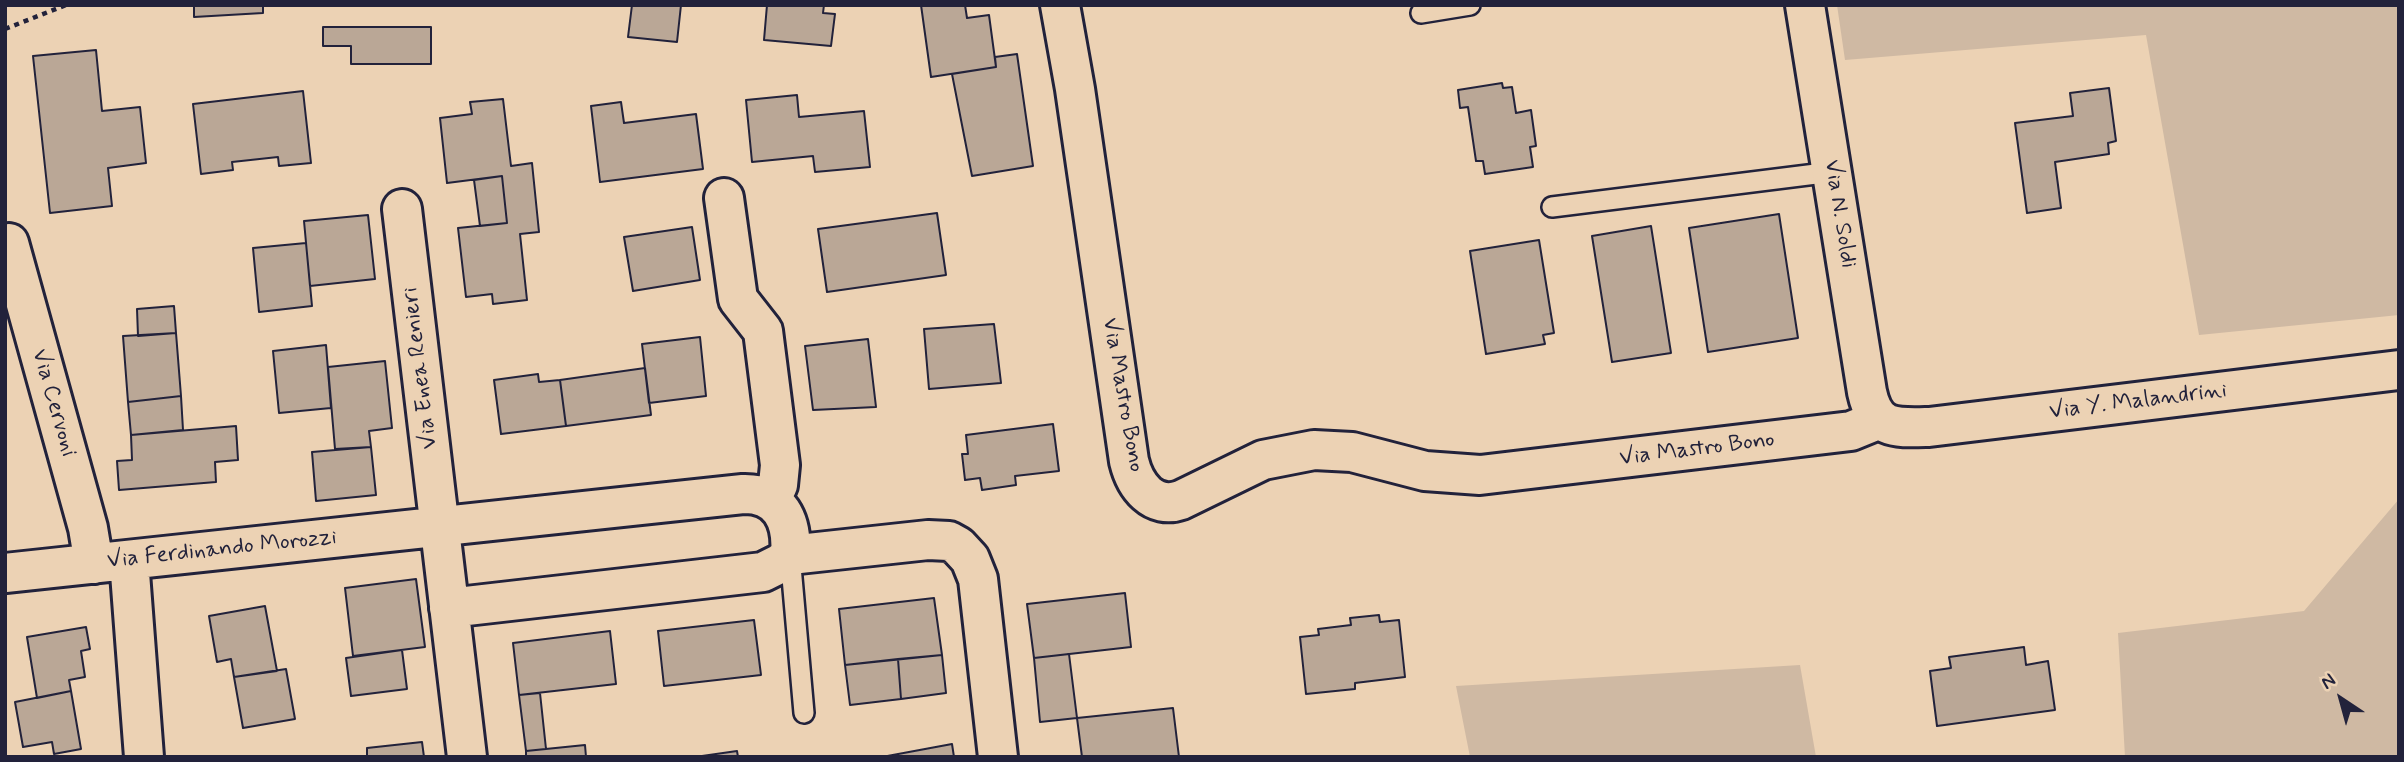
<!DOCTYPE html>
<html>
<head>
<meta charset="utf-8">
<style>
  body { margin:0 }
  #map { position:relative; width:2404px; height:762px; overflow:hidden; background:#ecd2b4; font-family:Mynerve,sans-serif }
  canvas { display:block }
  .frame { position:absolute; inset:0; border:7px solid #22223b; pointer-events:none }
  .north { position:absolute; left:2306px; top:664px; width:70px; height:70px; -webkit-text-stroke:5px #ecd2b4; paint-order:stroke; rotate:324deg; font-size:19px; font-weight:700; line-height:28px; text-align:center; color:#22223b }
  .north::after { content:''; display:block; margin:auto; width:24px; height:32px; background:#22223b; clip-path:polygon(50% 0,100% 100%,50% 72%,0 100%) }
</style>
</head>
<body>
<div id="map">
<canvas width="2404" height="762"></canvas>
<div class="frame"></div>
<div class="north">N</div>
</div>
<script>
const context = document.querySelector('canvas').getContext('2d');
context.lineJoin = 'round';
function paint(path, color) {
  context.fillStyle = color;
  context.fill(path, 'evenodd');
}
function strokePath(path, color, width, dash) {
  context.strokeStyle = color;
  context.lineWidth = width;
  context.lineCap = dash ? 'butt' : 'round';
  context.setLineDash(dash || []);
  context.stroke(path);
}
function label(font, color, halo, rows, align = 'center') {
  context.font = font + ' Mynerve,sans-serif';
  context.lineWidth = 5;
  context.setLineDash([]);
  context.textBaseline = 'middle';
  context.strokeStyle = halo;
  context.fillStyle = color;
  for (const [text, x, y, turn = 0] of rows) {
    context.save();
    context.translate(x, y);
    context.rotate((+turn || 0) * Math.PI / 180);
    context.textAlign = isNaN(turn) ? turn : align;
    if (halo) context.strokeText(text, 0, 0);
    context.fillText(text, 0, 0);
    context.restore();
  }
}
const green = new Path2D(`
  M 1837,5 L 2399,5 L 2399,315 L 2199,335 L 2146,35 L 1845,60 Z
  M 2399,499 L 2399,757 L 2125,757 L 2118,633 L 2304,611 Z
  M 1800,665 L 1816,757 L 1470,757 L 1456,686 Z`);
const building = new Path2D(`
  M 194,5 L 263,5 L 263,13 L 194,17 Z
  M 632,5 L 681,5 L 677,42 L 628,37 Z
  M 767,5 L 824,5 L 823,13 L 835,14 L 831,46 L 764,40 Z
  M 921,5 L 965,5 L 967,18 L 989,15 L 996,67 L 931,77 Z
  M 323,27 L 431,27 L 431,64 L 351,64 L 351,46 L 323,46 Z
  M 96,50 L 102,111 L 140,107 L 146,163 L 108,168 L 112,206 L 50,213 L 33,56 Z
  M 1017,54 L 1033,166 L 972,176 L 952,74 L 996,67 L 995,57 Z
  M 1502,83 L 1503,88 L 1512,87 L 1516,113 L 1531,110 L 1536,146 L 1530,147 L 1533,167 L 1485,174 L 1483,161 L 1476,161 L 1468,107 L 1460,108 L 1458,90 Z
  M 2109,88 L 2116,141 L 2108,143 L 2109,154 L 2055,162 L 2061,208 L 2027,213 L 2015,123 L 2073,116 L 2070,93 Z
  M 303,91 L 311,163 L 279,166 L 278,157 L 232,162 L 233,170 L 201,174 L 193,104 Z
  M 797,95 L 799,117 L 864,111 L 870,167 L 815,172 L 813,156 L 752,162 L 746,100 Z
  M 503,99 L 511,166 L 532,163 L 539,232 L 520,234 L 527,300 L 493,304 L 492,294 L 466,297 L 458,228 L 507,223 L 502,176 L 447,183 L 440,118 L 472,114 L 470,102 Z
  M 621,102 L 624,123 L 696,114 L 703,169 L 600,182 L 591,106 Z
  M 502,176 L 507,223 L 480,226 L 474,180 Z
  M 937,213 L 946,275 L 827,292 L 818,229 Z
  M 1779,214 L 1798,338 L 1708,352 L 1689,228 Z
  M 368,215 L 375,279 L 310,286 L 304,221 Z
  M 1651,226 L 1671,353 L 1612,362 L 1592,236 Z
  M 692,227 L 700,280 L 633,291 L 624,237 Z
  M 1539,240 L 1554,333 L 1543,335 L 1545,344 L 1486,354 L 1470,251 Z
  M 306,243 L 312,306 L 259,312 L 253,248 Z
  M 174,306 L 176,333 L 138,336 L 137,309 Z
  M 994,324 L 1001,383 L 929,389 L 924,329 Z
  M 176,333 L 181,396 L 128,402 L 123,336 Z
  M 700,337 L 706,396 L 649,403 L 642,344 Z
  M 868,339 L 876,407 L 813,410 L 805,346 Z
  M 326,345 L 331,408 L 279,413 L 273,351 Z
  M 385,361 L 392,428 L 369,431 L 371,447 L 335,449 L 328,367 Z
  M 645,368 L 651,415 L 566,426 L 560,380 Z
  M 538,374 L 539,382 L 560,380 L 566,426 L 501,434 L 494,380 Z
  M 181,396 L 183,430 L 131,435 L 128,402 Z
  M 1053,424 L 1059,471 L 1015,476 L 1016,485 L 982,490 L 980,478 L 965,480 L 962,454 L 968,454 L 966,435 Z
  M 236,426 L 238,460 L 215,462 L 216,482 L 119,490 L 117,461 L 132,460 L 131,435 Z
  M 371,447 L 376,495 L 316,501 L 312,452 Z
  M 416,579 L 425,647 L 353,656 L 345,588 Z
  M 1125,593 L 1131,647 L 1034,658 L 1027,604 Z
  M 934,598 L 942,655 L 845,665 L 839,609 Z
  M 265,606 L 277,671 L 234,677 L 231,659 L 217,662 L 209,616 Z
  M 1379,615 L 1380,622 L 1399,620 L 1405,677 L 1355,683 L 1355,689 L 1306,694 L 1300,637 L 1319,635 L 1318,629 L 1351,625 L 1350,618 Z
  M 754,620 L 761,675 L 664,686 L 658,631 Z
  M 86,627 L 90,649 L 81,651 L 85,677 L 69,680 L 71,691 L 37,698 L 27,637 Z
  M 610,631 L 616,684 L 519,695 L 513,643 Z
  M 2024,647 L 2026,665 L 2048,661 L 2055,710 L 1937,726 L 1930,671 L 1951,668 L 1949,657 Z
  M 402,650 L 407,689 L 351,696 L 346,658 Z
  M 1069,654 L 1077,718 L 1040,722 L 1034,658 Z
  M 942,655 L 946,693 L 901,699 L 898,659 Z
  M 898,659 L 901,699 L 850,705 L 845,665 Z
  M 286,669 L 295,719 L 243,728 L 234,677 Z
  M 71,691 L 81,749 L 54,754 L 52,742 L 23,747 L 15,702 Z
  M 540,693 L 546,749 L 526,751 L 519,695 Z
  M 1173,708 L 1179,757 L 1082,757 L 1077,718 Z
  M 422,742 L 424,757 L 367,757 L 367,748 Z
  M 952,744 L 954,757 L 882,757 Z
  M 585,745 L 586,757 L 526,757 L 526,751 Z
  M 737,751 L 738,757 L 695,757 Z`);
const path = new Path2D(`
  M 5,29 L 66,5`);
const lane = new Path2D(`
  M 1421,13 L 1470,5
  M 1552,207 L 1832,172
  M 790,555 L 804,713`);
const street = new Path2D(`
  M 1060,5 L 1075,89 L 1129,461 C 1135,486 1153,510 1181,500 L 1263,460 L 1314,450 L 1352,452 L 1425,471 L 1480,475 L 1851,431 L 1878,420
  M 1805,5 L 1867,392 C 1875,430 1895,428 1929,427 L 2399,370
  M 724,198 L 738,299 L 763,331 L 780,465 L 778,485 L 771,499
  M 402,209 L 467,757
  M 9,243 L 88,528 L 94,564
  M 790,555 L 928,540 L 949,541 L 958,546 L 970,559 L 978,579 L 998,757
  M 129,560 L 144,757
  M 5,573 L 743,494 C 780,493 793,521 790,555 L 781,563 L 763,572 L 449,608`);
const streetNames = [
  ["Via N. Soldi",1839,214,81],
  ["Via Enea Renieri",421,368,-97],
  ["Via Mastro Bono",1122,395,80],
  ["Via Y. Malandrini",2138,402,-7],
  ["Via Cervoni",53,403,74],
  ["Via Mastro Bono",1697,450,-7],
  ["Via Ferdinando Morozzi",222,550,-6]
];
paint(green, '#cfb9a3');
paint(building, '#baa796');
strokePath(building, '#22223b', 2);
strokePath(lane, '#22223b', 24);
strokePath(street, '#22223b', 44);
strokePath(path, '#22223b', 4.5, [5, 5]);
strokePath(lane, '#ecd2b4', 19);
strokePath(street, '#ecd2b4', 38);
label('23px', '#22223b', '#ecd2b4', streetNames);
</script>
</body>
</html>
